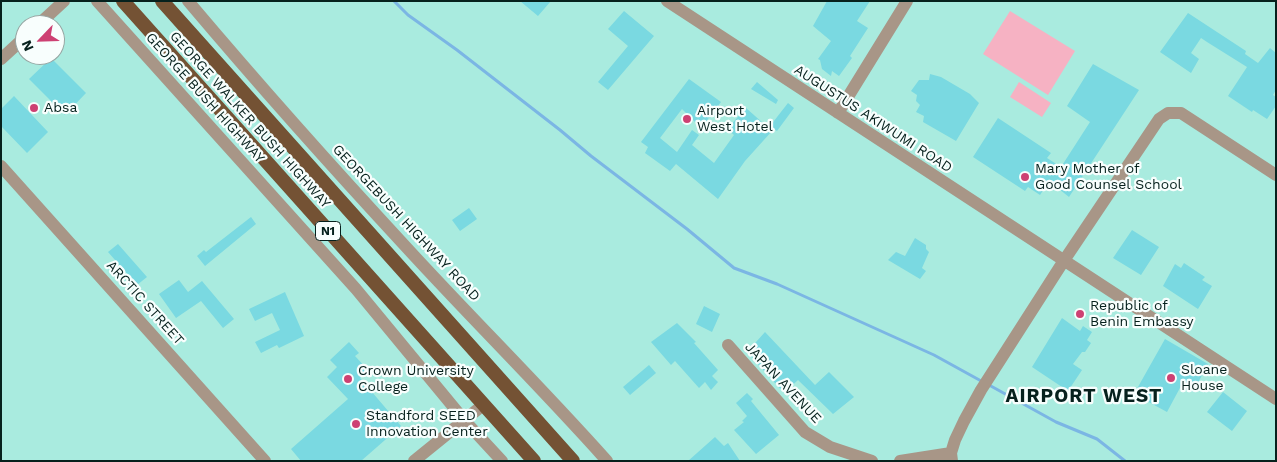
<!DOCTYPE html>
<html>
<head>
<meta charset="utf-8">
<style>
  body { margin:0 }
  #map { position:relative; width:1277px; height:462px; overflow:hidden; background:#a9ebdf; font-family:"Work Sans",sans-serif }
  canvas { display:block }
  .frame { position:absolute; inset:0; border:2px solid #06211d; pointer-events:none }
  .north { position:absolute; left:15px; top:15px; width:50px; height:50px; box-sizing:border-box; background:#f8fefd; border:1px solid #97a6a3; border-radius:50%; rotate:246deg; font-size:14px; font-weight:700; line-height:20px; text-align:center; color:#06211d }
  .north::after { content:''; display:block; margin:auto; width:18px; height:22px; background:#cd4173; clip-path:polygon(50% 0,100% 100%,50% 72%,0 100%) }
</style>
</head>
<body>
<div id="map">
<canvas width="1277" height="462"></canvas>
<div class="frame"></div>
<div class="north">N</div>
</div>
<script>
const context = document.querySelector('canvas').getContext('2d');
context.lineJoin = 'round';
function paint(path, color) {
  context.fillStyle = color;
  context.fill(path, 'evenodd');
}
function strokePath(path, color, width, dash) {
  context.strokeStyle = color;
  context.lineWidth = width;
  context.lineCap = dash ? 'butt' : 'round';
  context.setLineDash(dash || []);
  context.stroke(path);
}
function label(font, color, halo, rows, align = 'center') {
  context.font = font + ' "Work Sans",sans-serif';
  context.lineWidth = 4.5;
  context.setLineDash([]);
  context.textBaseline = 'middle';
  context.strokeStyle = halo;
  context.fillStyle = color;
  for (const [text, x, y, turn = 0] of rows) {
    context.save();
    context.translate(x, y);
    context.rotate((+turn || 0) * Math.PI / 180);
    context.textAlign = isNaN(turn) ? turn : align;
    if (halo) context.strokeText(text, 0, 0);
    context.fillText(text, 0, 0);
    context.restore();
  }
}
const green = new Path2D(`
  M 1010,11 L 1075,51 L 1048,95 L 983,54 Z
  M 1019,82 L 1051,103 L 1042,117 L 1010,97 Z`);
const stream = new Path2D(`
  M 394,1 L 408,15 L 457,50 L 560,130 L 591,156 L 687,229 L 734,268 L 777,284 L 934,355 L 983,382
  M 989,385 L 1056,422 L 1097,439 L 1125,461`);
const building = new Path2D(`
  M 520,1 L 551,1 L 538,16 Z
  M 827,1 L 870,1 L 857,21 L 868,28 L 850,56 L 852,58 L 839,76 L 832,71 L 831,76 L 822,69 L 820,60 L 818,59 L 831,41 L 813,26 Z
  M 624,11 L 654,36 L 608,90 L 598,82 L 628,46 L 608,29 Z
  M 1188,13 L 1246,51 L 1245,54 L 1258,63 L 1270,48 L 1276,53 L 1276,90 L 1273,95 L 1276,97 L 1276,106 L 1267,119 L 1253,110 L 1252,112 L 1228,96 L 1247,67 L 1207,42 L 1201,38 L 1191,53 L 1199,59 L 1191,73 L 1160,52 Z
  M 51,58 L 86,93 L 65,115 L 29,79 Z
  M 1093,64 L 1139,90 L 1069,197 L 1049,181 L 1040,195 L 1028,187 L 1025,191 L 973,157 L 998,118 L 1051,153 L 1047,158 L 1061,167 L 1090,122 L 1067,106 Z
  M 930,74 L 941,77 L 970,94 L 979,103 L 956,141 L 923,122 L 924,116 L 916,112 L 920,105 L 916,101 L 917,95 L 911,91 L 919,80 L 929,80 Z
  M 689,79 L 721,102 L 701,128 L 682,109 L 660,138 L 677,152 L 692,130 L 699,135 L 692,145 L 714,163 L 734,135 L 727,129 L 746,108 L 772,131 L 745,161 L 718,199 L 676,164 L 670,171 L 645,153 L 648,147 L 641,142 Z
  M 757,82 L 778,100 L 776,104 L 751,89 Z
  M 14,96 L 48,132 L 27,153 L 1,126 L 1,109 Z
  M 788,103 L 794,108 L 777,131 L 770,126 Z
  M 469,208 L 477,219 L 460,231 L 452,220 Z
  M 251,217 L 256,224 L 205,266 L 197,256 L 204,250 L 206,252 Z
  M 1132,230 L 1159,247 L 1141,275 L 1113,258 Z
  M 915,238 L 926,245 L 926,249 L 929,252 L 922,268 L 926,271 L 920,279 L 888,260 L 896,252 L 905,256 Z
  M 118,244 L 147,277 L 137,285 L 108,252 Z
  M 1184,263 L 1205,277 L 1202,280 L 1212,286 L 1198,309 L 1163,286 L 1175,264 L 1181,268 Z
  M 179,280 L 188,292 L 202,281 L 234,319 L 223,328 L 201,301 L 176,318 L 159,294 Z
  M 285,292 L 304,336 L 279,348 L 277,345 L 261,353 L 255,342 L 280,330 L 272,313 L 255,321 L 249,309 Z
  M 704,306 L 720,314 L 712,332 L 696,324 Z
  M 1062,318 L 1080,331 L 1083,326 L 1092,332 L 1087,340 L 1091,343 L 1085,352 L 1082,352 L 1073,364 L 1082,370 L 1068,391 L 1032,367 Z
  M 677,323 L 696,342 L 694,343 L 718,370 L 712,376 L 718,382 L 711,390 L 705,382 L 699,388 L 675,361 L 671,365 L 651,342 Z
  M 765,332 L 815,385 L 829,372 L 854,397 L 833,414 L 798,380 L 784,393 L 747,352 Z
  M 1165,339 L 1208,364 L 1193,392 L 1181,386 L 1167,412 L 1134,394 Z
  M 349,342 L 359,353 L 355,356 L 368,370 L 360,378 L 401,426 L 361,461 L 301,461 L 291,449 L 348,399 L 327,377 L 337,367 L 330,360 Z
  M 649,365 L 656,373 L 630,395 L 623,387 Z
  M 1223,392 L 1247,411 L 1232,431 L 1207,412 Z
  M 747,393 L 753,399 L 751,401 L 779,435 L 756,454 L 734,430 L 744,422 L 742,421 L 747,416 L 736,403 Z
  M 715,437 L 724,446 L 728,443 L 740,461 L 688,461 Z`);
const minor = new Path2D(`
  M 97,1 L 356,289 L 465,421 L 502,461
  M 188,1 C 259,85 332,167 407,248 C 473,320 542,388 607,461
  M 667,1 L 1276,399
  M 38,25 L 64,1
  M 1,59 L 25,37
  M 838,113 L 907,1
  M 1,166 L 265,461
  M 728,345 L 805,432 L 830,447 L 872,461
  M 414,461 L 483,405
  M 900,461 L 951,453
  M 952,461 L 951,453 L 955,440 L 964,421 L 981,390 L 1063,262 L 1159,119 L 1168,113 L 1181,113 L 1276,175`);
const trunk = new Path2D(`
  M 123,1 L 534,461
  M 162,1 L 573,461`);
const markers = [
  [34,108,5,"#cd4173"],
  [687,119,5,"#cd4173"],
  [1025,177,5,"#cd4173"],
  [1080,314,5,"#cd4173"],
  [1171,378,5,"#cd4173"],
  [348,379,5,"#cd4173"],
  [356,424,5,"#cd4173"]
];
const shields = [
  [328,231,25]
];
const shieldNames = [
  ["N1",328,231]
];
const streetNames = [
  ["GEORGE BUSH HIGHWAY",205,98,48],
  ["AUGUSTUS AKIWUMI ROAD",873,119,33],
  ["GEORGE WALKER BUSH HIGHWAY",250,120,48],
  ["GEORGEBUSH HIGHWAY ROAD",406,223,47],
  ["ARCTIC STREET",145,303,48],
  ["JAPAN AVENUE",783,383,47]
];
const poiNames = [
  ["Absa",44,108],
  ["Airport",697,111],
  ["West Hotel",697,127],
  ["Mary Mother of",1035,169],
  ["Good Counsel School",1035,185],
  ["Republic of",1090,306],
  ["Benin Embassy",1090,322],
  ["Sloane",1181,370],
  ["House",1181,386],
  ["Crown University",358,371],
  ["College",358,387],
  ["Standford SEED",366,416],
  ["Innovation Center",366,432]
];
const districtNames = [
  ["AIRPORT WEST",1084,396]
];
paint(green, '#f6b2c3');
strokePath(stream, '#7bb6e4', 3);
paint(building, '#7ad9e1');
strokePath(minor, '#a89687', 12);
strokePath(trunk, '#745234', 14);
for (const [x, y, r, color] of markers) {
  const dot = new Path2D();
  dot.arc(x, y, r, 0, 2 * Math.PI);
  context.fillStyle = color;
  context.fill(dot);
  strokePath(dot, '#f8fefd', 2);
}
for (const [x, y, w] of shields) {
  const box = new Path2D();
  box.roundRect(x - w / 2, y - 9.5, w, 19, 4);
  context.fillStyle = '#f8fefd';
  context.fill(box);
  strokePath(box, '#06211d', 1);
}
label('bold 12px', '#06211d', null, shieldNames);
label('14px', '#06211d', '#f8fefd', streetNames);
label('14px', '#06211d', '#f8fefd', poiNames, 'left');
context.letterSpacing = '1px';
label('bold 19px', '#06211d', '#f8fefd', districtNames);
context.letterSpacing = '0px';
</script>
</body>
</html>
